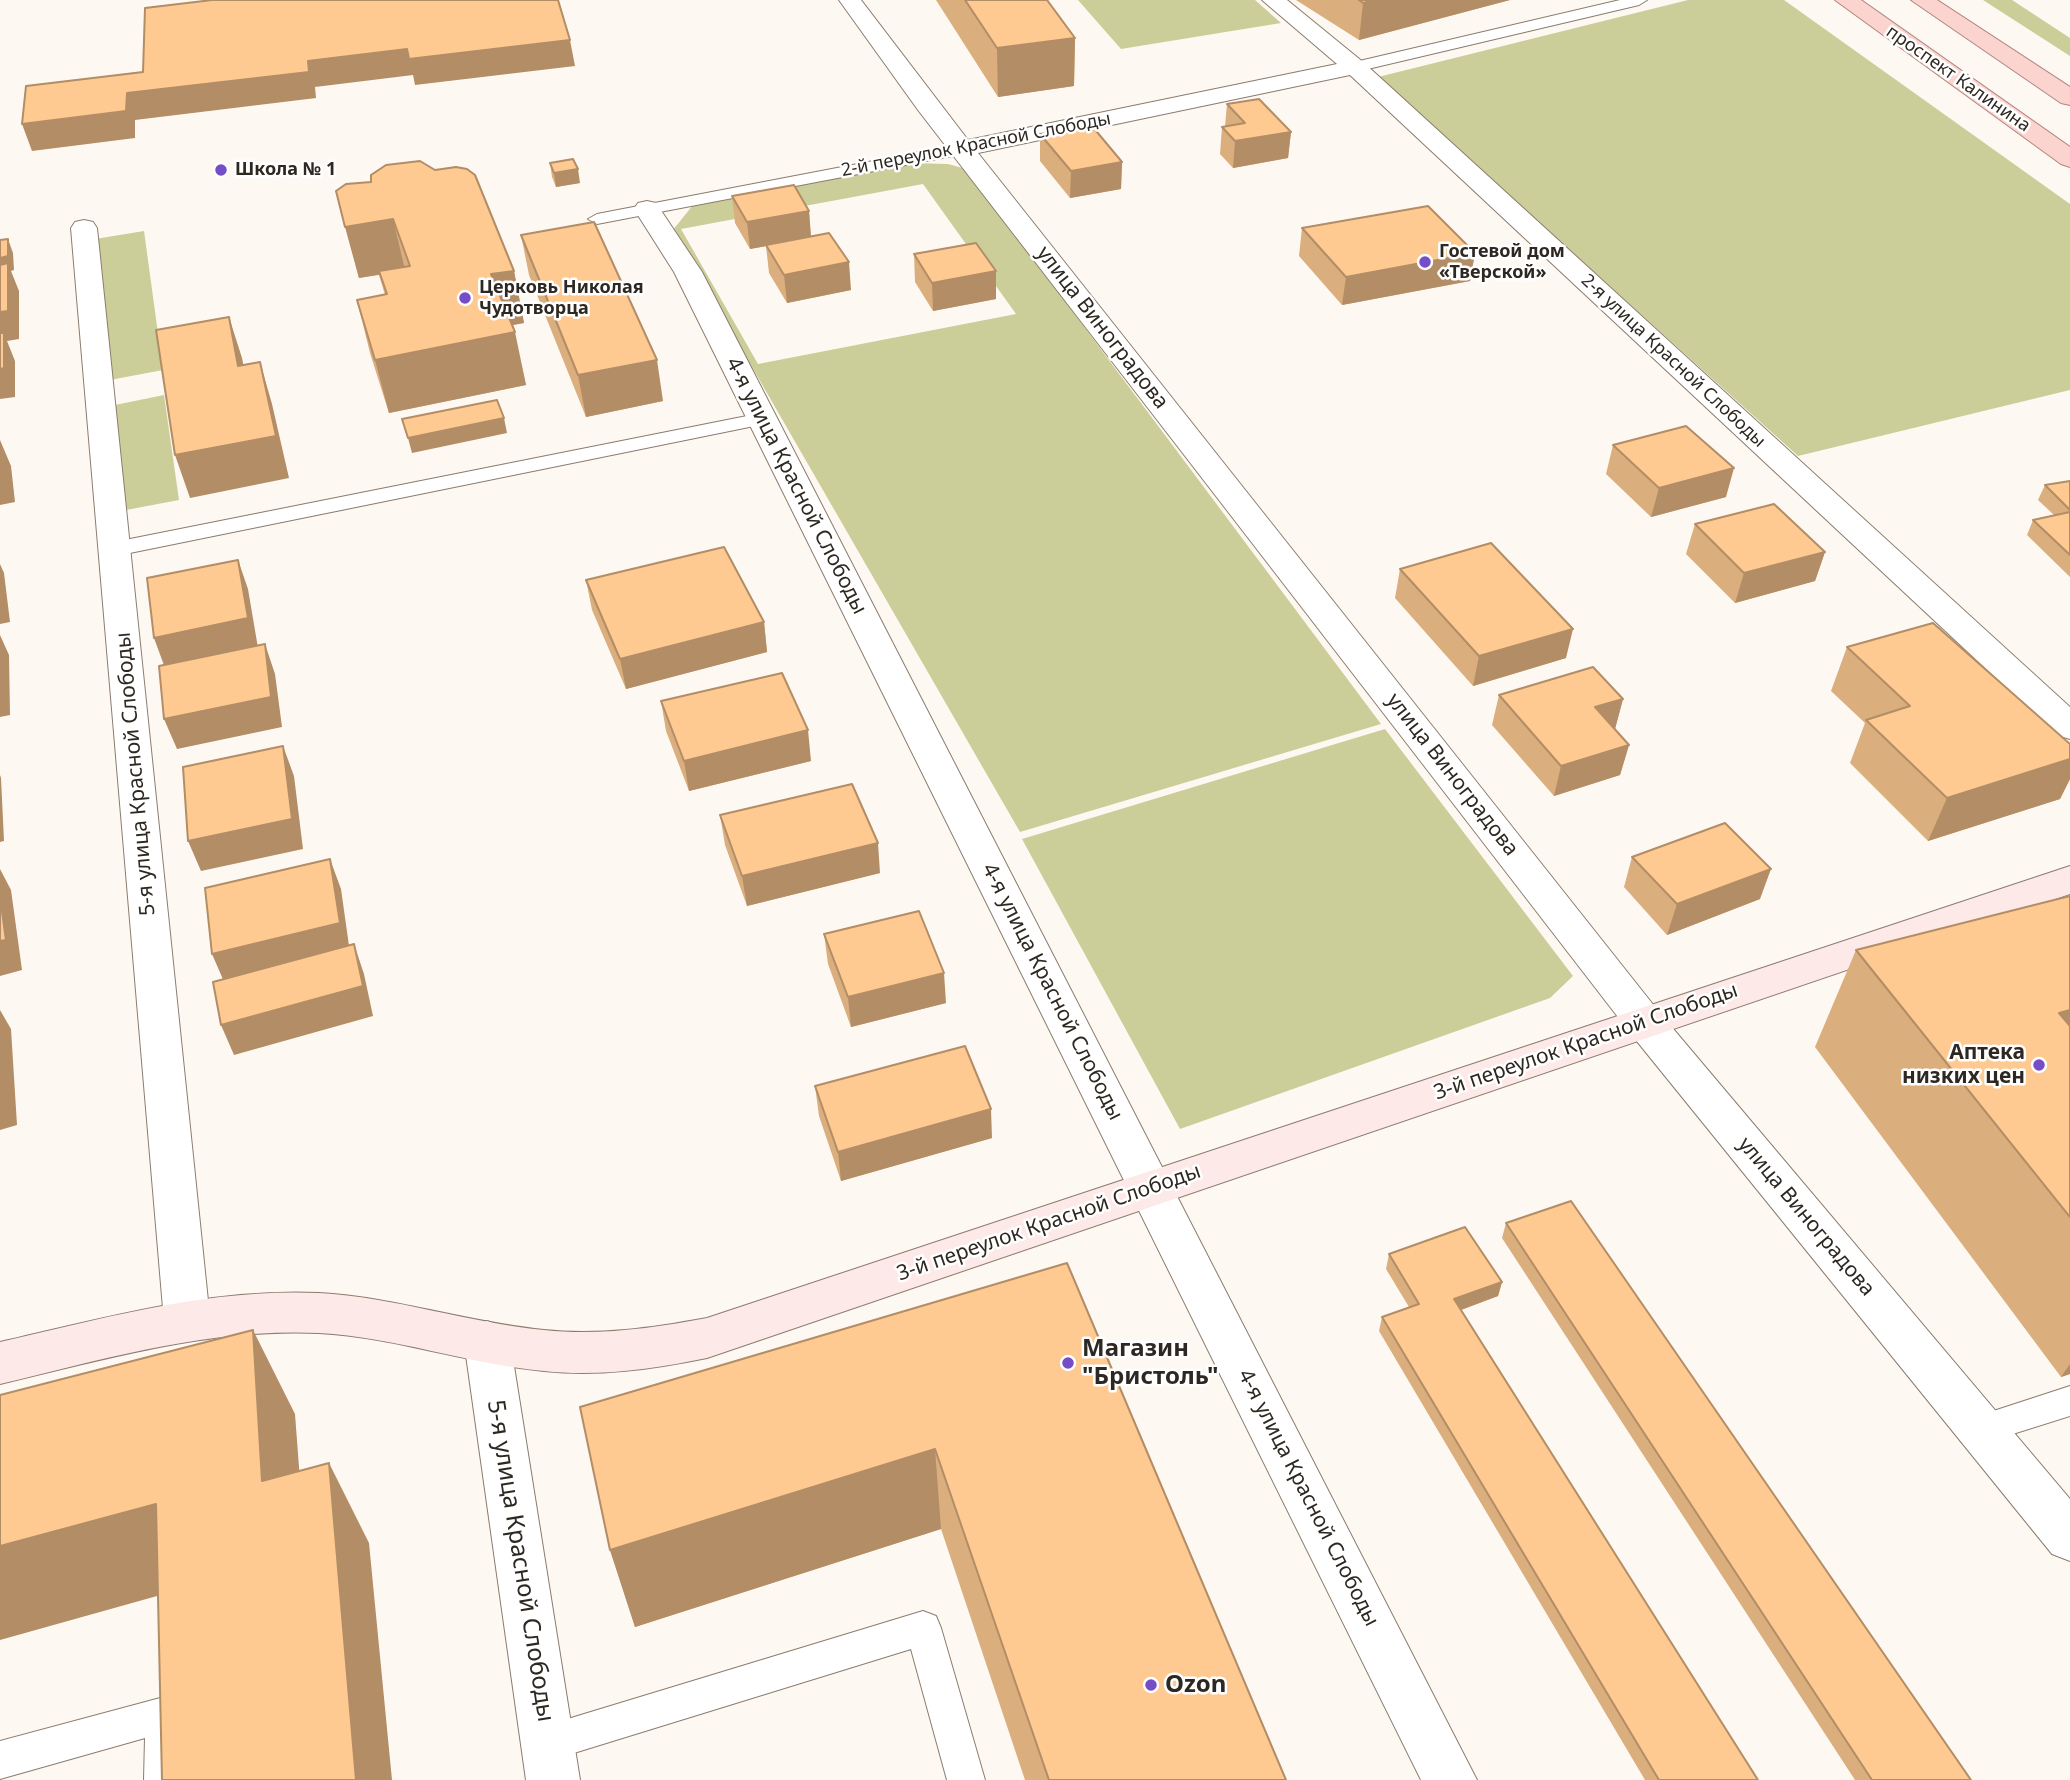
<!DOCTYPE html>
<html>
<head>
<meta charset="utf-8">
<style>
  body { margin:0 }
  canvas { display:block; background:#fef8f2 }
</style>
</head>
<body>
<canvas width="2070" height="1780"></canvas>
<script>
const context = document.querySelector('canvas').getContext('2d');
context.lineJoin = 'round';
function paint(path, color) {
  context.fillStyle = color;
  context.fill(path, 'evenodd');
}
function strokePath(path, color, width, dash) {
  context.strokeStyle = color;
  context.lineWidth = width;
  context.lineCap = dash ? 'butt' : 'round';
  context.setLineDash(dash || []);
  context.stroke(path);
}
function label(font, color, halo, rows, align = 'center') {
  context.font = font + ' "Noto Sans",sans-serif';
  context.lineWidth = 5;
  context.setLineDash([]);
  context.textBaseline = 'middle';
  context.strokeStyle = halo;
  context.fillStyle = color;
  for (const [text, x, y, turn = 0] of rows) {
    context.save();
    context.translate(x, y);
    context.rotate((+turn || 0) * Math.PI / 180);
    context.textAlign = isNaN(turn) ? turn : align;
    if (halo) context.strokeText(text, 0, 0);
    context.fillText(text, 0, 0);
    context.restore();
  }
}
const green = new Path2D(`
  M 1078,0 L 1255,0 L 1281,23 L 1121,49 Z
  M 1688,0 L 1784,0 L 2070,204 L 2070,390 L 1798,456 L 1378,77 Z
  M 1983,0 L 2012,0 L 2070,38 L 2070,56 Z
  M 909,163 L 948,164 L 966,169 L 1381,724 L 1020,832 L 673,230 L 693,205 ZM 923,184 L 1016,314 L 758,364 L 681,229 Z
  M 144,231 L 163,370 L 110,380 L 95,239 Z
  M 164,395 L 179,500 L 126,510 L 115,405 Z
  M 1385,729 L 1573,976 L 1550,998 L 1180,1129 L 1022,839 Z`);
const lane = new Path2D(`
  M 1620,0 L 1647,0 L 1639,5 L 1355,72 L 1347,67 L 1355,62 Z
  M 962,144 L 968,145 L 971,149 L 968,153 L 597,224 L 588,219 L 597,214 Z
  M 762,413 L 769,415 L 772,419 L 769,423 L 115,556 L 107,554 L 104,549 L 107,544 L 115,542 Z
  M 2070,1386 L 2070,1416 L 1981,1444 L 1969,1439 L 1965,1429 L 1969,1419 Z
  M 923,1611 L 936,1616 L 941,1628 L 985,1780 L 947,1780 L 911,1649 L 548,1761 L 535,1756 L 530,1743 L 535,1730 L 548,1725 Z
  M 164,1697 L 177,1702 L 182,1715 L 182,1780 L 144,1780 L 145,1738 L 0,1779 L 0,1741 Z`);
const street = new Path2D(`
  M 839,0 L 861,0 L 968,140 L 1337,64 L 1262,0 L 1287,0 L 1363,62 L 2070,707 L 2070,739 L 2057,735 L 1350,75 L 978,153 L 1659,1012 L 2070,1499 L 2070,1561 L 2052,1554 L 1631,1034 L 918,110 Z
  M 647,201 L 656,203 L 702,272 L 1477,1780 L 1421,1780 L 674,272 L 634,209 L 638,203 Z
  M 84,220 L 93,222 L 97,228 L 210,1320 L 203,1334 L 187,1340 L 171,1334 L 164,1320 L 71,228 L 75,222 Z
  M 487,1321 L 504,1327 L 510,1341 L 580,1780 L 526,1780 L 464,1341 L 470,1327 Z`);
const secondary = new Path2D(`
  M 2070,866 L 2070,894 L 707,1358 C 653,1369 598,1377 544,1371 C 468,1364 395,1337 319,1333 C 210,1328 104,1359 0,1384 L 0,1342 C 105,1318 210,1288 319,1293 C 395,1297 468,1323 544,1330 C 598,1336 653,1328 707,1318 Z`);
const primary = new Path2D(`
  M 1835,0 L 1861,0 L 2070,147 L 2070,167 L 2061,164 Z
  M 1911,0 L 1937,0 L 2070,87 L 2070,105 L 2061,103 Z`);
const wall = new Path2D(`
  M 936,0 L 1047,0 L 1075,38 L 1074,86 L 998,97 Z
  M 1296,0 L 1510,0 L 1359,40 Z
  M 1227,104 L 1291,132 L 1288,158 L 1233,168 L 1220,154 L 1222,127 L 1225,126 Z
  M 1040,134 L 1122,162 L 1121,189 L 1070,198 L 1040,161 Z
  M 550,163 L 580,183 L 556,187 L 552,177 Z
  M 336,191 L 514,271 L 524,323 L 512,325 L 526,385 L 389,413 L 370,353 L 357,300 L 385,295 L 379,275 L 359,278 Z
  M 732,196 L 809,211 L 811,236 L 851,290 L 787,303 L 769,273 L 766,246 L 750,249 L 735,223 Z
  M 1302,228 L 1475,253 L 1470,281 L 1342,305 L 1299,256 Z
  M 521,235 L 663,401 L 586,417 L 529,275 Z
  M 914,254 L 996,271 L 996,299 L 933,311 L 915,282 Z
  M 1613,445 L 1726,497 L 1651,517 L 1606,474 Z
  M 2070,481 L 2070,577 L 2027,535 L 2033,520 L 2054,515 L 2038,500 L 2045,485 Z
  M 1695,524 L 1825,552 L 1815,581 L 1735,603 L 1686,554 Z
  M 1400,569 L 1566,658 L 1473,686 L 1395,598 Z
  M 586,580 L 764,622 L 767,652 L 626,689 L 592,610 Z
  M 1847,647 L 2070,744 L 2070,779 L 2060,799 L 1928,841 L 1850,763 L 1865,723 L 1831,691 Z
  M 1499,695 L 1623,699 L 1615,729 L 1629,745 L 1620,775 L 1554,796 L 1492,725 Z
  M 661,701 L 811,761 L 689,791 L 666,731 Z
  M 720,815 L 880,873 L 747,906 L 725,845 Z
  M 1632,857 L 1760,899 L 1667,935 L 1624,887 Z
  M 2070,896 L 2070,1374 L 2061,1377 L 1815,1047 L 1856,950 Z
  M 824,934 L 946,1003 L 851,1027 L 828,964 Z
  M 815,1086 L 992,1138 L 841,1181 L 819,1116 Z
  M 1506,1223 L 1971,1780 L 1855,1780 L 1502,1238 Z
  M 1389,1254 L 1502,1282 L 1498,1296 L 1461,1310 L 1758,1780 L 1645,1780 L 1379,1331 L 1382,1317 L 1409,1307 L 1386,1269 Z
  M 1067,1263 L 1286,1780 L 1025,1780 L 941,1529 L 635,1627 L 610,1550 Z`);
const shadedWall = new Path2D(`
  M 1373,0 L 1510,0 L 1359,40 L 1363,3 Z
  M 1075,38 L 1074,86 L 998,97 L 997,48 Z
  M 570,40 L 575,66 L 415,85 L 413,75 L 315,87 L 316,98 L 135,120 L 135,138 L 32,151 L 22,124 L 127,93 L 308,61 L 407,49 Z
  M 1291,132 L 1288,158 L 1233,168 L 1235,141 Z
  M 1122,162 L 1121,189 L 1070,198 L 1071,171 Z
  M 578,169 L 580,183 L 556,187 L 554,173 Z
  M 809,211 L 811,238 L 750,249 L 747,222 Z
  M 393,219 L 405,270 L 359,278 L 345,227 Z
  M 8,239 L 13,253 L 14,270 L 11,271 L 19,291 L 19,339 L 7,341 L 15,361 L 15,397 L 0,399 L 0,258 Z
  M 1475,253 L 1470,281 L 1342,305 L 1346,277 Z
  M 849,262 L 851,290 L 787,303 L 784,275 Z
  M 514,271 L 524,323 L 502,327 L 491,274 Z
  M 996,271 L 996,299 L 933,311 L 932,283 Z
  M 229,317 L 242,358 L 252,408 L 238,366 Z
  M 515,332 L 526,385 L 389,413 L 375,360 Z
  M 657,360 L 663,401 L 586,417 L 578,375 Z
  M 260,362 L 272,404 L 289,478 L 190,498 L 175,455 Z
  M 504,418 L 507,433 L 412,453 L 408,438 Z
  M 0,440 L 11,466 L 15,502 L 0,505 Z
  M 1734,468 L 1726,497 L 1651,517 L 1659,488 Z
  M 1825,552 L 1815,581 L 1735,603 L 1744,573 Z
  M 238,560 L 248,589 L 258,648 L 165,668 L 154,638 Z
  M 0,564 L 4,573 L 10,622 L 0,624 Z
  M 764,622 L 767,652 L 626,689 L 620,659 Z
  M 1573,629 L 1566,658 L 1473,686 L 1479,656 Z
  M 0,635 L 9,655 L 10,715 L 0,717 Z
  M 265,644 L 275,674 L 282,727 L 177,749 L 164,719 Z
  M 1623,699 L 1615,729 L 1595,707 Z
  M 808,730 L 811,761 L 689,791 L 684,761 Z
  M 1629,745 L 1620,775 L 1554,796 L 1561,766 Z
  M 283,746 L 294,776 L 303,849 L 201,871 L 188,841 Z
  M 2070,759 L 2070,779 L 2060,799 L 1928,841 L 1947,798 Z
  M 0,775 L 1,778 L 4,841 L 0,842 Z
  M 878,843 L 880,873 L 747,906 L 742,876 Z
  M 330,859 L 341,889 L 350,953 L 225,984 L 212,954 Z
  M 0,869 L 11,890 L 22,970 L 0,976 Z
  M 1771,869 L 1760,899 L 1667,935 L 1677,904 Z
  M 354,944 L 364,974 L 373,1016 L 234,1055 L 221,1025 Z
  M 944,973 L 946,1003 L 851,1027 L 848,997 Z
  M 0,1010 L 11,1029 L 17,1125 L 0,1130 Z
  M 2070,1010 L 2070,1092 L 2059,1013 Z
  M 991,1109 L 992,1138 L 841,1181 L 838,1152 Z
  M 1502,1282 L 1498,1296 L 1450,1314 L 1454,1299 Z
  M 253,1330 L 295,1414 L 306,1560 L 262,1481 Z
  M 2070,1364 L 2070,1374 L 2061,1377 Z
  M 935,1449 L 941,1529 L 635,1627 L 610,1550 Z
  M 329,1463 L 369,1543 L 392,1780 L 356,1780 Z
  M 156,1504 L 207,1582 L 0,1640 L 0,1546 Z`);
const building = new Path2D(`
  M 212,0 L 558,0 L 570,40 L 409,59 L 407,49 L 308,61 L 309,72 L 127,93 L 126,111 L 22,124 L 26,86 L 143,72 L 145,8 Z
  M 965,0 L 1047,0 L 1075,38 L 997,48 Z
  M 1359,0 L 1373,0 L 1363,3 Z
  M 1259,99 L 1291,132 L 1235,141 L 1222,127 L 1245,123 L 1227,104 Z
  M 1092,126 L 1122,162 L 1071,171 L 1040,134 Z
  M 573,159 L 578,169 L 554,173 L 550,163 Z
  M 420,161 L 435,170 L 456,167 L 467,169 L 475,175 L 514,271 L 491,274 L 515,332 L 375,360 L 357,300 L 387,294 L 379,271 L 410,266 L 393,219 L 345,227 L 336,191 L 346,184 L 371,182 L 371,175 L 386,165 Z
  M 794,185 L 809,211 L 747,222 L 732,196 Z
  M 1428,206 L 1475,253 L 1346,277 L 1302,228 Z
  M 594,222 L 657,360 L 578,375 L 521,235 Z
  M 829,233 L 849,262 L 784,275 L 766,245 Z
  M 8,239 L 8,256 L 0,258 L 0,240 Z
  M 976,243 L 996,271 L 932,283 L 914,254 Z
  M 8,263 L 8,311 L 0,312 L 0,265 Z
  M 229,317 L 238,366 L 260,362 L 276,436 L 175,455 L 156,330 Z
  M 0,333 L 4,333 L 4,368 L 0,369 Z
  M 497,400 L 504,418 L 408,438 L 402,419 Z
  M 1686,426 L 1734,468 L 1659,488 L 1613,445 Z
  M 0,450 L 2,472 L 0,473 Z
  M 2070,481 L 2070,510 L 2045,485 Z
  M 1774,504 L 1825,552 L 1744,573 L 1695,524 Z
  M 2070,512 L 2070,555 L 2033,520 Z
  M 1491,543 L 1573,629 L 1479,656 L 1400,569 Z
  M 724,547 L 764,622 L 620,659 L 586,580 Z
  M 238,560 L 248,618 L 154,638 L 147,578 Z
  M 1933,623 L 2070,744 L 2070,759 L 1947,798 L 1866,720 L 1910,706 L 1847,647 Z
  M 265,644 L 271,697 L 164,719 L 159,666 Z
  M 1593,667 L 1623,699 L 1595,707 L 1629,745 L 1561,766 L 1499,695 Z
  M 782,673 L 808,730 L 684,761 L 661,701 Z
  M 283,746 L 292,819 L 188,841 L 183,767 Z
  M 852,784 L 878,843 L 742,876 L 720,815 Z
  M 1725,823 L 1771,869 L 1677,904 L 1632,857 Z
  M 330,859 L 340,923 L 212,954 L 205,888 Z
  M 2070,896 L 2070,1010 L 2059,1013 L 2070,1026 L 2070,1217 L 1856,950 Z
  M 0,897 L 6,940 L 0,941 Z
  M 919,911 L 944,973 L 848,997 L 824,934 Z
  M 354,944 L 363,986 L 221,1025 L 213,982 Z
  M 965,1046 L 991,1109 L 838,1152 L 815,1086 Z
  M 1571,1201 L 1971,1780 L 1872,1780 L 1506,1223 Z
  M 1465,1227 L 1502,1282 L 1454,1299 L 1758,1780 L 1659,1780 L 1382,1317 L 1419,1304 L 1389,1254 Z
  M 1067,1263 L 1286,1780 L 1049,1780 L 935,1449 L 610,1550 L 580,1407 Z
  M 253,1330 L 262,1481 L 329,1463 L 356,1780 L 162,1780 L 156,1504 L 0,1546 L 0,1395 Z`);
const markers = [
  [221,170,7,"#754dc6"],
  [1425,262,7,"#754dc6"],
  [465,298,7,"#754dc6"],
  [2039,1065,7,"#754dc6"],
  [1068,1363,7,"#754dc6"],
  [1151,1685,7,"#754dc6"]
];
const farStreetnames = [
  ["проспект Калинина",1958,79,35],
  ["2-й переулок Красной Слободы",976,145,-11],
  ["2-я улица Красной Слободы",1673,361,43]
];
const farPoinames = [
  ["Школа № 1",235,170],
  ["Гостевой дом",1439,252],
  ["«Тверской»",1439,273],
  ["Церковь Николая",479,288],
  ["Чудотворца",479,309]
];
const streetNames = [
  ["улица Виноградова",1102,328,52],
  ["4-я улица Красной Слободы",796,486,63],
  ["5-я улица Красной Слободы",136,774,-95],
  ["улица Виноградова",1452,775,52],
  ["4-я улица Красной Слободы",1052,992,63],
  ["3-й переулок Красной Слободы",1586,1042,-19],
  ["улица Виноградова",1806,1217,50],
  ["3-й переулок Красной Слободы",1049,1223,-19],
  ["4-я улица Красной Слободы",1308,1498,63]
];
const poiNames = [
  ["Аптека",2025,1053],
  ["низких цен",2025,1077]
];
const nearPoinames = [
  ["Магазин",1082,1349],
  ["\"Бристоль\"",1082,1377],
  ["Ozon",1165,1685]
];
const nearStreetnames = [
  ["5-я улица Красной Слободы",520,1561,81]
];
paint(green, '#cbce98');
strokePath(lane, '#8b7c6e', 2);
strokePath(street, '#8b7c6e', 2);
strokePath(secondary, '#8b7c6e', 2);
strokePath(primary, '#b1857e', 2);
paint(lane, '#fff');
paint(street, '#fff');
paint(secondary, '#fde9e7');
paint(primary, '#fbd4d0');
paint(wall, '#daae7d');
paint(shadedWall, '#b28d66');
paint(building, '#feca91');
strokePath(building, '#b28d66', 2);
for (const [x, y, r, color] of markers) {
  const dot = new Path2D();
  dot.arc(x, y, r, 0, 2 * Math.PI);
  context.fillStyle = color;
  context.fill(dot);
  strokePath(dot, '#fff', 2.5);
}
label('18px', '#2e2822', '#fff', farStreetnames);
label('bold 18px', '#2e2822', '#fff', farPoinames, 'left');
label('21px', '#2e2822', '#fff', streetNames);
label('bold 21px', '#2e2822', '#fff', poiNames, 'right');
label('bold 24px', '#2e2822', '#fff', nearPoinames, 'left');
label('24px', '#2e2822', '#fff', nearStreetnames);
</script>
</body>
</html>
